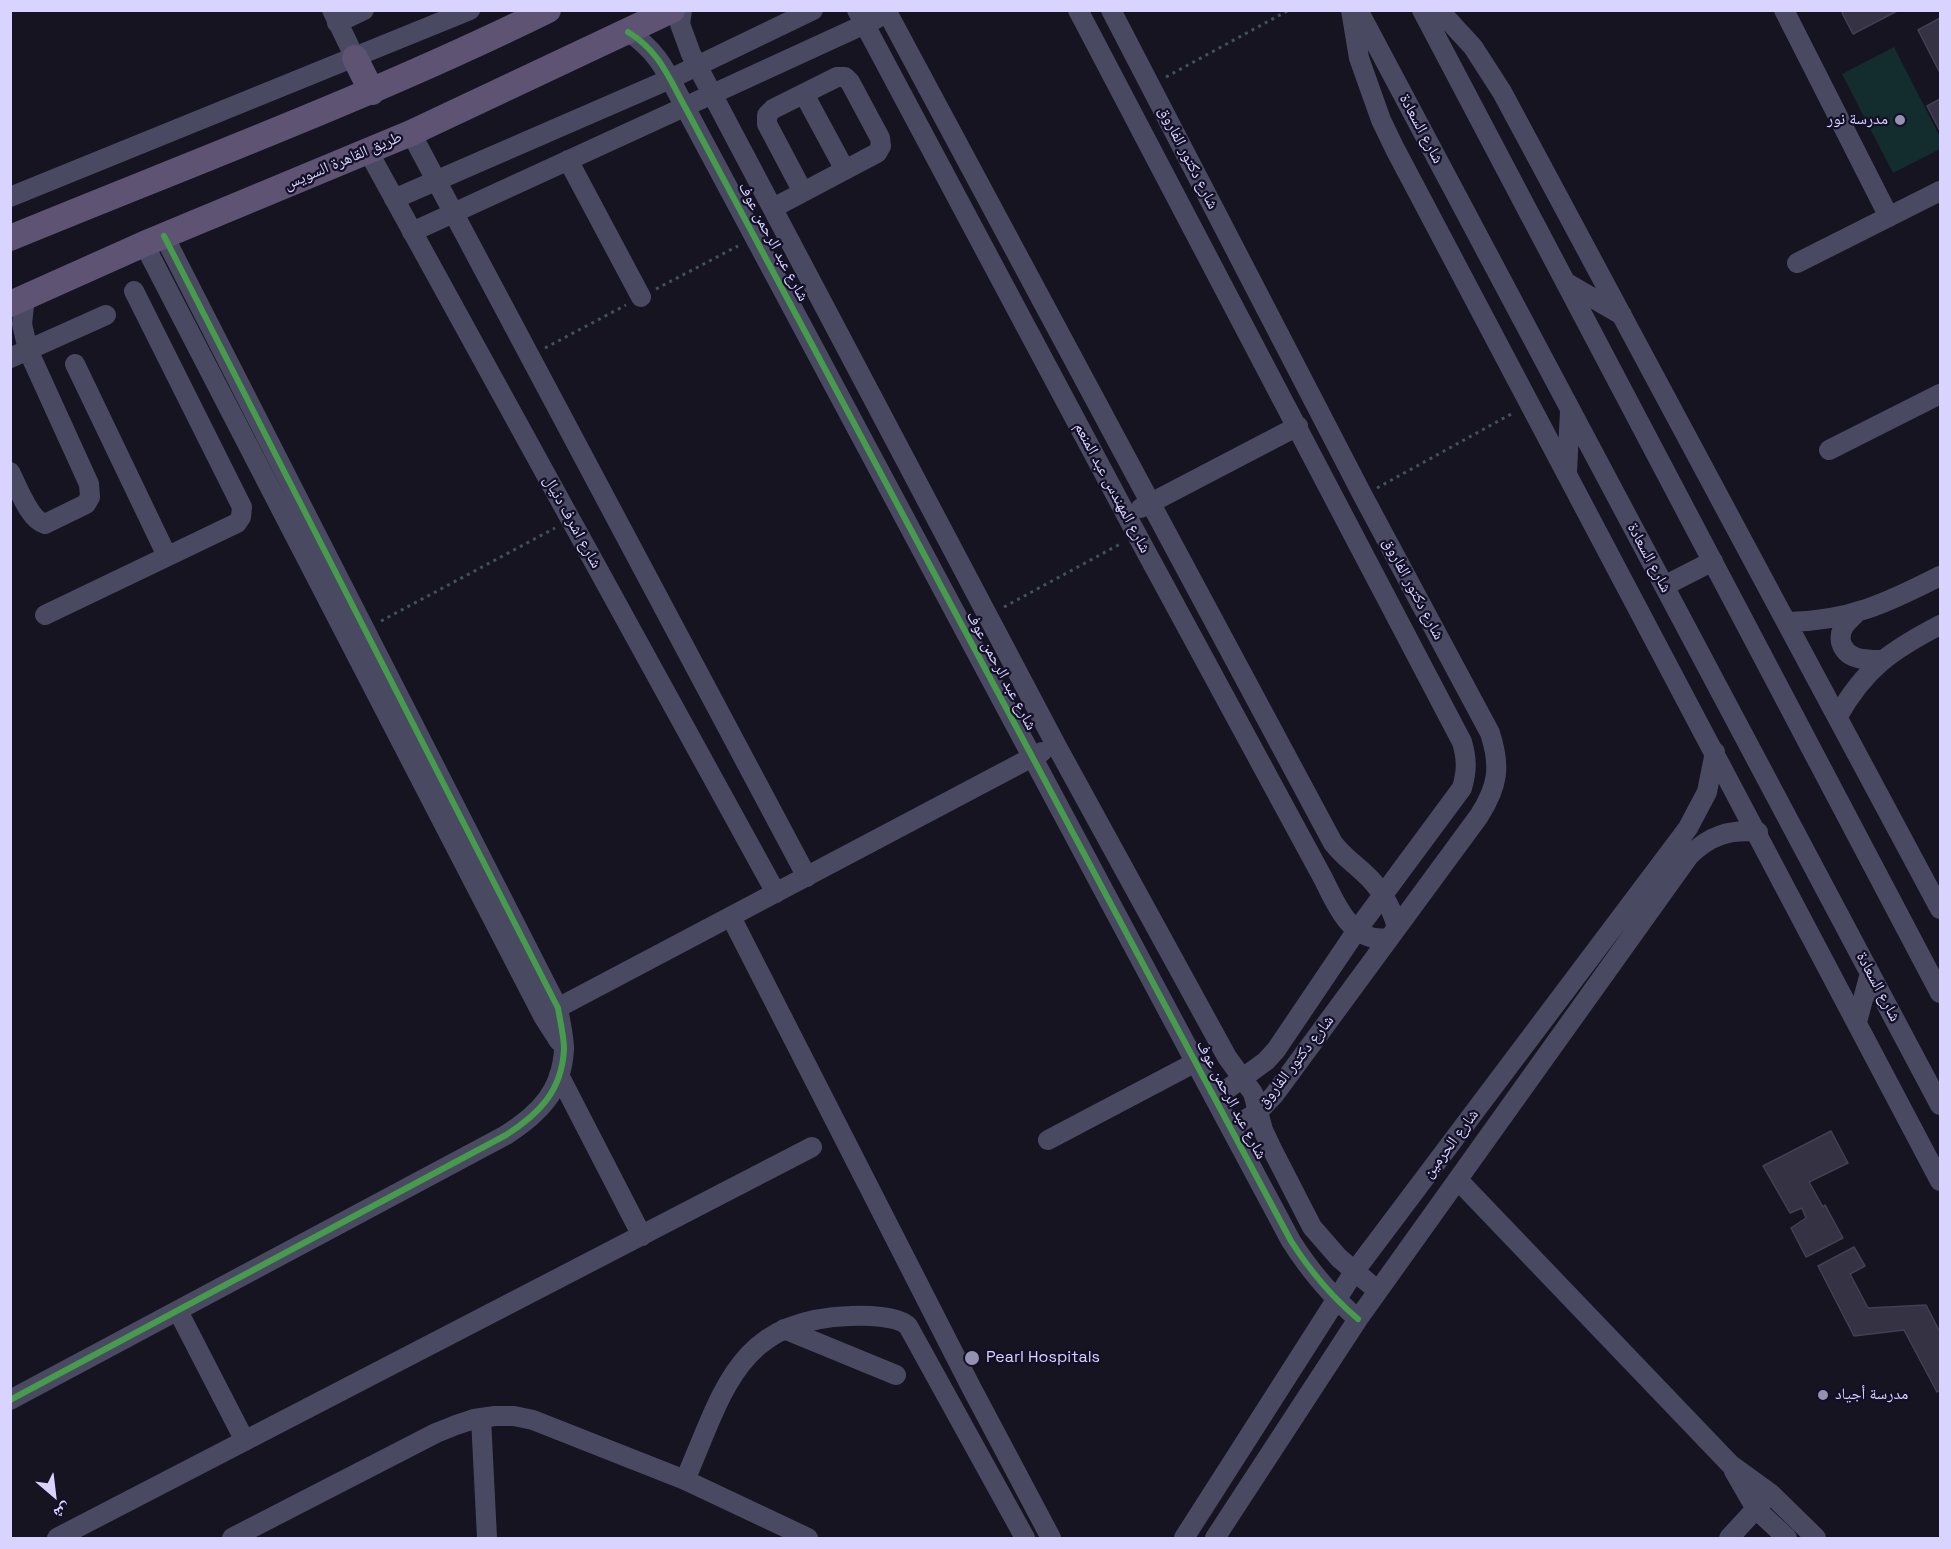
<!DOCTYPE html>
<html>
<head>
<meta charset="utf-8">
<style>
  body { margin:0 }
  #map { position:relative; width:1951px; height:1549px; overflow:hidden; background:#161421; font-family:"Space Grotesk","Noto Naskh Arabic",sans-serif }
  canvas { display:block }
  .frame { position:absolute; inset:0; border:12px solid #d9d4ff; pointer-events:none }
  .north { position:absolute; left:24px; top:1465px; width:60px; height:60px; -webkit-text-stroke:4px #130f26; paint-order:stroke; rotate:152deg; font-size:16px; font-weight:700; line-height:24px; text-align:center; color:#d9d4ff }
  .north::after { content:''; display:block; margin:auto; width:21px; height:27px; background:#d9d4ff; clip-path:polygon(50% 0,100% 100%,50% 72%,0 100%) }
</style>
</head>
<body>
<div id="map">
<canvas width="1951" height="1549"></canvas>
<div class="frame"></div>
<div class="north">ش</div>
</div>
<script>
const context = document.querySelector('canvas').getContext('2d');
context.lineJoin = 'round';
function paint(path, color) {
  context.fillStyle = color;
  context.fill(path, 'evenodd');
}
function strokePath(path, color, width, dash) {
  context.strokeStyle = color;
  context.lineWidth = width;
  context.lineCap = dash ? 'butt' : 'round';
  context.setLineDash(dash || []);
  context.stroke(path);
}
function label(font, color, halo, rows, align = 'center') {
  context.font = font + ' "Space Grotesk","Noto Naskh Arabic",sans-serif';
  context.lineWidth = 4.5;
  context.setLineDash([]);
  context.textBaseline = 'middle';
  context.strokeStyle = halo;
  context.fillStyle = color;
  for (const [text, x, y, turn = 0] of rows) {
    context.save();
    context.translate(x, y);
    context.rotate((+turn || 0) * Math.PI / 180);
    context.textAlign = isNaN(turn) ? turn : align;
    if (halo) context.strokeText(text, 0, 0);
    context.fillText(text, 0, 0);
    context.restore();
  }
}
const green = new Path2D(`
  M 1894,47 L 1940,137 L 1940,149 L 1893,173 L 1842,74 Z`);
const building = new Path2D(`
  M 1846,10 L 1899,10 L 1853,34 L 1842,13 Z
  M 1940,18 L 1940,73 L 1918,30 Z
  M 1940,99 L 1940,131 L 1927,106 Z
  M 1831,1131 L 1848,1163 L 1809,1182 L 1823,1207 L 1825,1205 L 1843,1238 L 1806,1257 L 1791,1228 L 1806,1218 L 1802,1208 L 1790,1213 L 1763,1166 Z
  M 1854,1247 L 1865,1266 L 1850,1274 L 1868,1308 L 1926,1305 L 1940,1332 L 1940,1390 L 1937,1392 L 1904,1330 L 1854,1336 L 1818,1266 Z`);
const path = new Path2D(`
  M 1166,77 L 1289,10
  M 656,289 L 738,246
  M 545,348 L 626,305
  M 1377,488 L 1513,413
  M 1004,607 L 1122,543
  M 381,621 L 555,528`);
const minor = new Path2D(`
  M 332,10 L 355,58
  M 682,10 L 680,24 L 691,54 L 1056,745 L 1227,1057 L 1253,1093 L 1263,1130 L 1271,1147 L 1312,1227 L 1339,1258 L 1378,1291
  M 857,10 L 1137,535 L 1324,880 C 1337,907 1353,944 1389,938
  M 886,10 L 1333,843 C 1342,855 1352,862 1363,872 C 1380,887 1391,906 1397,927
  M 1078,10 L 1462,742 C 1467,759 1467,771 1462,788 L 1357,930 L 1276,1050 L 1266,1061 L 1215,1098
  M 1111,10 L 1363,496 L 1490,733 C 1501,767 1498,786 1479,816 L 1274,1095 L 1258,1112 L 1231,1128
  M 1351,10 L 1359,58 L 1381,120 L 1395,149 L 1940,1181
  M 1358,10 L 1940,1105
  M 1422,10 L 1940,993
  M 1439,10 L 1473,47 L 1502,92 L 1940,909
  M 1784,10 L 1889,217
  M 337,23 L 364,10
  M 628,32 C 659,51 668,76 685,107 L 1291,1241 C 1310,1271 1331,1296 1358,1319
  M 804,94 L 845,170
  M 411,133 L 807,877
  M 368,151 L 776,893
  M 568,160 L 641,297
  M 10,197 L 470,10
  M 394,199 L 670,79 L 813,10
  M 773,208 L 877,153 L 881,146 L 880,138 L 850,82 L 845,77 L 837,77 L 773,109 L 767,115 L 767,124 L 803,192
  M 412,232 L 876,19
  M 144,244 L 543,1016 L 559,1041
  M 1797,263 L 1940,191
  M 1565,282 L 1622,315
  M 10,358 L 106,315
  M 75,364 L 167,556
  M 1829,450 L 1940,394
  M 10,472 C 18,487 29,520 45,524 L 86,504 L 90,497 L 89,484 L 28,350 L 22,324 L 25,297
  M 1567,472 L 1570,411
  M 1141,508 L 1298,426
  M 1664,586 L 1713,561
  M 1856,613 C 1852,618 1846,622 1843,628 C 1841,632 1840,637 1841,642 C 1846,660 1865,660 1881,660
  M 45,615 L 237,523 L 241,517 L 242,507 L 134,291
  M 1788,622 C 1849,621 1887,603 1940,576
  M 1838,716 C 1865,668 1892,650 1940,625
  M 731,917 L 971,1387 L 1051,1538
  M 548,1013 L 1042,752
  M 1857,1022 L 1870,973
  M 559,1075 L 642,1236
  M 1048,1140 L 1196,1062
  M 1458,1180 L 1730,1464 L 1770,1493 L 1816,1538
  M 178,1311 L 245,1441
  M 784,1329 L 896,1375
  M 10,1400 L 506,1135 C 539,1114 562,1091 564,1049 C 564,1036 560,1021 558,1008 L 164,236
  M 481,1418 L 487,1538
  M 1734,1471 L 1756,1509 L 1787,1538
  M 685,1480 C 724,1391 736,1320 850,1316 C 865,1315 898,1316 908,1326 L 1025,1538
  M 57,1538 L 812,1147
  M 232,1538 L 436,1433 L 456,1425 L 474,1419 L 495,1416 L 514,1416 L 533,1420 L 685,1480 L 808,1538
  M 1184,1538 L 1354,1272 L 1688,828 L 1707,792 L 1715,752
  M 1215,1538 L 1358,1319 L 1689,856 C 1709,836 1729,829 1758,832
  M 1729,1538 L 1764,1500`);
const major = new Path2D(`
  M 355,58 L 372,92
  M 10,238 C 190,164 373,96 548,10
  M 10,304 L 144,244 L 411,133 L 672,10`);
const cycleway = new Path2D(`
  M 628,32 C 659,51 668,76 685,107 L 1291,1241 C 1310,1271 1331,1296 1358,1319
  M 10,1400 L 506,1135 C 539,1114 562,1091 564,1049 C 564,1036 560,1021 558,1008 L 164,236`);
const markers = [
  [1900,120,6,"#9591b1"],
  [972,1358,8,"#9591b1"],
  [1823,1395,6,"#9591b1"]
];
const poiNames = [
  ["مدرسة نور",1888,120,"right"],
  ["Pearl Hospitals",986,1358],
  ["مدرسة أجياد",1835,1395]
];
const streetNames = [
  ["شارع السعادة",1421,129,62],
  ["شارع دكتور الفاروق",1188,158,63],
  ["طريق القاهرة السويس",343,161,-23],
  ["شارع عبد الرحمن عوف",773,242,62],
  ["شارع المهندس عبد المنعم",1112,488,62],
  ["شارع اشرف دنيال",572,522,61],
  ["شارع السعادة",1649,558,62],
  ["شارع دكتور الفاروق",1413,589,62],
  ["شارع عبد الرحمن عوف",1001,671,62],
  ["شارع السعادة",1878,987,62],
  ["شارع دكتور الفاروق",1296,1062,-52],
  ["شارع عبد الرحمن عوف",1231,1100,62],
  ["شارع الحرمين",1451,1144,-53]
];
paint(green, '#132c2d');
paint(building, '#343243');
strokePath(building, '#433f54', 1.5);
strokePath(path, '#44505f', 3, [3, 4.5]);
strokePath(minor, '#4a4962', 20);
strokePath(major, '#5e5373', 26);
strokePath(cycleway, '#469c4c', 6);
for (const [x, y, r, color] of markers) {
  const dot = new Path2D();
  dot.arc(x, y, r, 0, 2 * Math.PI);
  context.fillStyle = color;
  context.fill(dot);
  strokePath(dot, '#130f26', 2);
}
label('16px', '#d9d4ff', '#130f26', poiNames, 'left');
label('16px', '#d9d4ff', '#130f26', streetNames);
</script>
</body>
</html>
